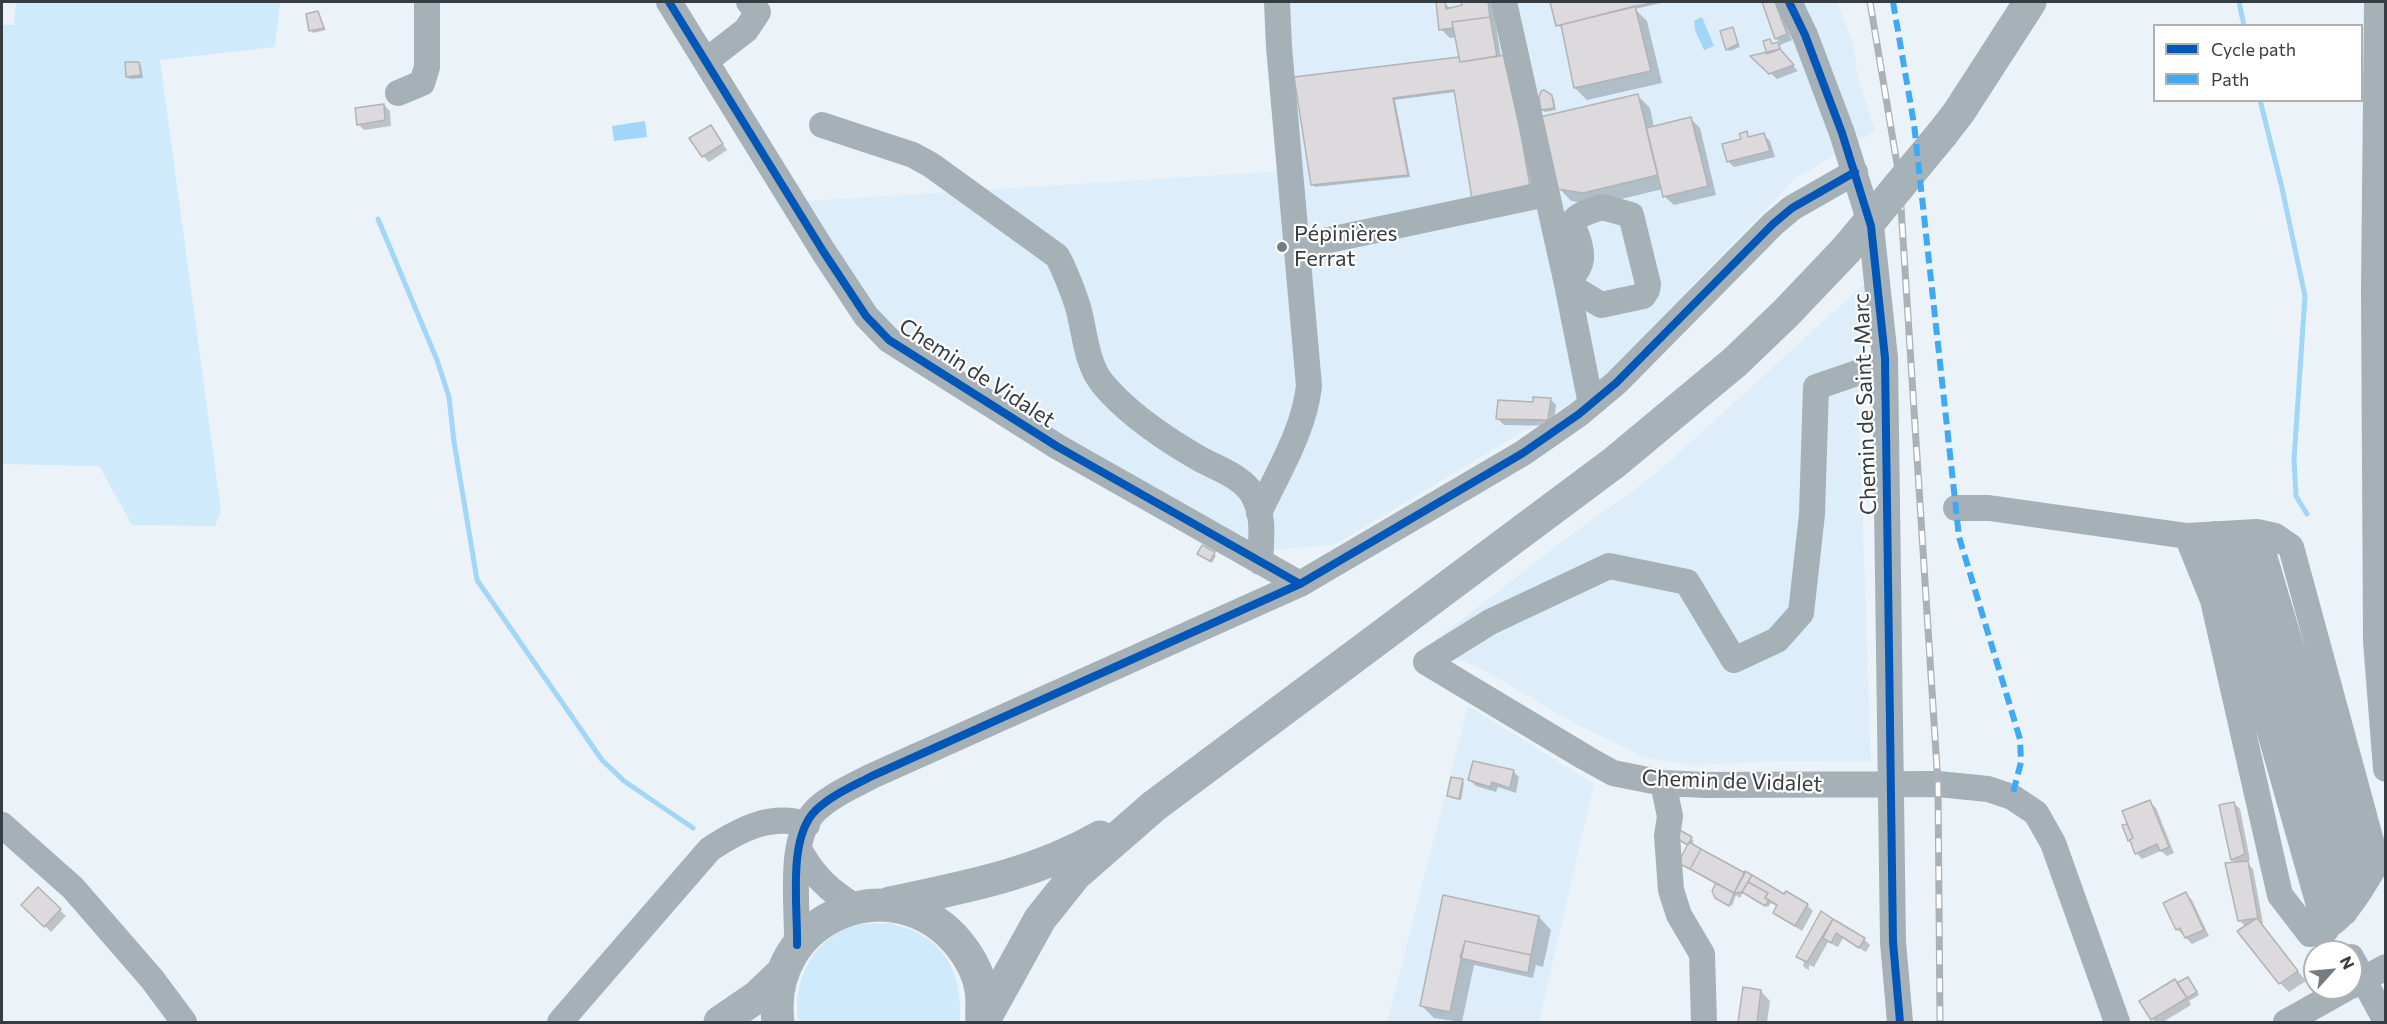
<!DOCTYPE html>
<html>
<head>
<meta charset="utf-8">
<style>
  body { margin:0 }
  #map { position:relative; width:2387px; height:1024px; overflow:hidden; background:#ecf3f8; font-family:Commissioner,sans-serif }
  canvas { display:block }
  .frame { position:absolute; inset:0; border:3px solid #363d42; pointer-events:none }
  .legend { position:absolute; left:2153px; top:24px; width:210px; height:78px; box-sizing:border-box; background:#fff; border:2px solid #afb1b3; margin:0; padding:8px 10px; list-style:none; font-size:18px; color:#363d42 }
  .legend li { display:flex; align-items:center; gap:12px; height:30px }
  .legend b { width:30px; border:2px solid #afb1b3 }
  .north { position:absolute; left:2303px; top:940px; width:60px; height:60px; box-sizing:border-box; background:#fff; border:2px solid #afb1b3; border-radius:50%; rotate:63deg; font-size:16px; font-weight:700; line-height:24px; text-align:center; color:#363d42 }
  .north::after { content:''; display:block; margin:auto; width:21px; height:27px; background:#767d82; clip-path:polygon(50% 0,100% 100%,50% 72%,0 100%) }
</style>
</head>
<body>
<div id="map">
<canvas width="2387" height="1024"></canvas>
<div class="frame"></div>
<ul class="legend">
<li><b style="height:8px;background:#0057b8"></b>Cycle path</li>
<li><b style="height:8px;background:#3fa9f5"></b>Path</li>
</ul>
<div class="north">N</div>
</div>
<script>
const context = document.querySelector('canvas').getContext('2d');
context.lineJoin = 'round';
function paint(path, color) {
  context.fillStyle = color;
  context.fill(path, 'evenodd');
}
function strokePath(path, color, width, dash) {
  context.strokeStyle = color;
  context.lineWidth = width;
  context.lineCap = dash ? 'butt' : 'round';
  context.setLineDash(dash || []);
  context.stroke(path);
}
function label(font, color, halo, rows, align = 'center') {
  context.font = font + ' Commissioner,sans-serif';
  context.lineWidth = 4.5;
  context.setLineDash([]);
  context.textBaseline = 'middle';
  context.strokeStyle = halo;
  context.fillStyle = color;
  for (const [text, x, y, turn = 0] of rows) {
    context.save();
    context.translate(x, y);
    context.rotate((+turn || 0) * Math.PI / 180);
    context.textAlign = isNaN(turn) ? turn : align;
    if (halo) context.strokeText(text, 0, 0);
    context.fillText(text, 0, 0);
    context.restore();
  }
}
const built = new Path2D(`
  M 1270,2 L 1837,2 L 1853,43 L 1858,77 L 1875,131 L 1796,178 L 1589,392 L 1334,545 L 1270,550 L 1115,469 L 895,329 L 864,293 L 807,201 L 1282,171 Z
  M 1869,279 L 1859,412 L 1871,762 L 1788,761 L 1693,765 L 1644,757 L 1574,723 L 1485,671 L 1429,645 L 1560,543 L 1657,473 Z
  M 1468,706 L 1594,784 L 1539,1022 L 1387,1022 Z`);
const green = new Path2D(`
  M 16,2 L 280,2 L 275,47 L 160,60 L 221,511 L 215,526 L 132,525 L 99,466 L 2,464 L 2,25 L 14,25 Z
  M 889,923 C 898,926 908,928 916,932 C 953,951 962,984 960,1022 L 798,1022 C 792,978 814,935 861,924 C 870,923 880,924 889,923 Z`);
const water = new Path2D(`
  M 1702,17 L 1714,46 L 1704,50 L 1695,30 L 1694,21 Z
  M 645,121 L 647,137 L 614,141 L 612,126 Z`);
const shadow = new Path2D(`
  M 1463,2 L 1499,2 L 1498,26 L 1496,26 L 1501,57 L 1509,59 L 1532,188 L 1455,92 L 1395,100 L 1410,177 L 1315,187 L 1312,184 L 1296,78 L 1460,58 L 1456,37 L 1450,38 L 1441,29 L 1445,3 L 1451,9 L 1463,7 Z
  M 1552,2 L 1665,2 L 1635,9 L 1647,21 L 1662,83 L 1587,100 L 1575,88 L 1563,27 L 1558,26 Z
  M 1764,2 L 1777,2 L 1792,40 L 1780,45 L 1782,54 L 1798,71 L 1777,79 L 1753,57 L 1768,53 L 1770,41 L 1773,45 L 1780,43 L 1776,38 Z
  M 318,13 L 326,30 L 313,33 L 311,30 Z
  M 1732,29 L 1740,47 L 1730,51 L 1727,49 Z
  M 138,63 L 141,66 L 143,78 L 130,79 L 127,77 Z
  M 1637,95 L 1650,108 L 1654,127 L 1691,119 L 1700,128 L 1716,195 L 1674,205 L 1664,196 L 1663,189 L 1596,205 L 1571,201 L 1559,188 Z
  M 1551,96 L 1554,99 L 1556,110 L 1545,112 L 1542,110 Z
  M 384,105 L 390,111 L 391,126 L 364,130 L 358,124 Z
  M 711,127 L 727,150 L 709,162 L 703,156 Z
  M 1746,133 L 1751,138 L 1764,135 L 1770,141 L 1775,157 L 1734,167 L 1728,161 Z
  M 1550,399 L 1556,405 L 1554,426 L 1504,425 L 1498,419 Z
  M 1214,553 L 1216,556 L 1212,563 L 1198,554 Z
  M 1513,771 L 1519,777 L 1516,793 L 1498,787 L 1496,792 L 1476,786 L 1470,780 Z
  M 1462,780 L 1464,783 L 1461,800 L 1451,798 L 1449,795 Z
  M 2150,802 L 2156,808 L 2174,853 L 2167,856 L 2161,851 L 2142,859 L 2136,853 L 2124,826 L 2129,824 Z
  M 2234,803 L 2240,809 L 2250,860 L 2246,862 L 2253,869 L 2263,923 L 2260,924 L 2306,981 L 2289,992 L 2280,983 L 2246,927 L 2239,920 L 2236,864 L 2232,860 Z
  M 1691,838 L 1694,841 L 1691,845 L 1784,896 L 1807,905 L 1813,911 L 1802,931 L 1781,918 L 1775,912 L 1778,907 L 1771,903 L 1768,907 L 1746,894 L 1742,894 L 1740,898 L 1736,895 L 1732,906 L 1716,897 L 1717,885 L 1683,865 L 1689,846 L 1676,839 Z
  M 38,889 L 66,916 L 51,932 L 23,905 Z
  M 2186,894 L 2192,900 L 2209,936 L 2192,944 L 2177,929 Z
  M 1444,897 L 1539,917 L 1551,930 L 1543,967 L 1536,965 L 1533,978 L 1474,965 L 1462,1022 L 1434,1018 L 1422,1006 Z
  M 1822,914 L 1864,939 L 1870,945 L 1866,952 L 1843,938 L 1838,947 L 1828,942 L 1814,967 L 1809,965 L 1809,970 L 1805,968 L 1803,965 L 1804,962 L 1798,956 Z
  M 2190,981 L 2199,995 L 2189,1001 L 2191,1005 L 2163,1022 L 2155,1022 L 2141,1001 Z
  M 1744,989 L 1761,991 L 1770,1001 L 1767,1022 L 1740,1022 Z`);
const stream = new Path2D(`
  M 2239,2 L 2244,26
  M 2260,100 L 2282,188 L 2305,296 L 2294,460 L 2296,496 L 2307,514
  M 378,219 L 437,360 L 449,397 L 454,442 L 477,580 L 602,760 L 624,781 L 693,828`);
const building = new Path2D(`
  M 1436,2 L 1445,2 L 1446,9 L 1462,5 L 1461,2 L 1492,2 L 1488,2 L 1490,17 L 1452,22 L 1453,28 L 1439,30 Z
  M 1550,2 L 1654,2 L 1556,26 Z
  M 1762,2 L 1775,2 L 1787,34 L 1775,39 Z
  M 1635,6 L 1651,71 L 1574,88 L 1561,25 Z
  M 318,11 L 324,28 L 309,31 L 306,14 Z
  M 1490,17 L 1497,56 L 1460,62 L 1452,22 Z
  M 1733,27 L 1738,44 L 1726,50 L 1720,31 Z
  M 1770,39 L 1772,44 L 1778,42 L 1780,49 L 1767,54 L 1763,41 Z
  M 1780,49 L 1794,65 L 1769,74 L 1750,56 Z
  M 1507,55 L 1530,186 L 1472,199 L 1454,90 L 1393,98 L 1408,175 L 1311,185 L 1294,77 L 1459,57 L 1460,62 Z
  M 125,62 L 139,62 L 141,75 L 126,77 Z
  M 1544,90 L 1552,95 L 1554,108 L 1541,110 L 1539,97 L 1541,91 Z
  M 1638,94 L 1658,175 L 1583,193 L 1557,189 L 1540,117 Z
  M 384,104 L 385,120 L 357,125 L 355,108 Z
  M 1691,117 L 1708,186 L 1663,197 L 1646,128 Z
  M 711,125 L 723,144 L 702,157 L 689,138 Z
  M 1747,131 L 1748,137 L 1764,133 L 1770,151 L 1727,162 L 1722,144 L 1741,139 L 1739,134 Z
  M 1533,397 L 1551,398 L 1548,420 L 1496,419 L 1498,400 L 1533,402 Z
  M 1202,545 L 1215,552 L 1210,561 L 1197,554 Z
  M 1473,761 L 1514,770 L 1510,788 L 1492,782 L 1490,787 L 1468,780 Z
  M 1451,777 L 1463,779 L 1459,799 L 1447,796 Z
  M 2150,800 L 2169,847 L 2160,851 L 2157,844 L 2135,854 L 2130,840 L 2133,838 L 2122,811 Z
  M 2234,802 L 2245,854 L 2231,860 L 2219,805 Z
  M 2127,824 L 2133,838 L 2128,841 L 2122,825 Z
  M 1676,828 L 1692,837 L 1688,845 L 1672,836 Z
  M 1689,842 L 1701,849 L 1690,869 L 1678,863 Z
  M 1701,849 L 1745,873 L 1734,893 L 1690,869 Z
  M 2248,861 L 2258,918 L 2238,921 L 2225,863 Z
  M 1745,871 L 1752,875 L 1742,892 L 1734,893 Z
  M 1752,875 L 1784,894 L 1786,891 L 1808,904 L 1795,926 L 1773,913 L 1777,905 L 1765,898 L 1768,893 L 1748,882 Z
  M 1748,882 L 1768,893 L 1765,898 L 1769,900 L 1765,906 L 1742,892 Z
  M 1716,883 L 1734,893 L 1729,906 L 1715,898 L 1712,891 Z
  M 38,887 L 61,909 L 44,927 L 21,905 Z
  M 2186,892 L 2204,930 L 2185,938 L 2180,928 L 2176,930 L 2163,903 Z
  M 1443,895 L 1539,916 L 1531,955 L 1465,941 L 1450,1012 L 1420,1006 Z
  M 1821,911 L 1833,919 L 1807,962 L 1796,957 Z
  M 2257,918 L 2298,971 L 2279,984 L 2237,931 Z
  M 1833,919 L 1865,938 L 1859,948 L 1836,933 L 1831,943 L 1823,938 Z
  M 1465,941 L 1531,955 L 1528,973 L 1460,958 Z
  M 2188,977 L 2197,992 L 2187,998 L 2177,983 Z
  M 2175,979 L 2187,998 L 2151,1020 L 2139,1001 Z
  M 1743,987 L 1761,990 L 1757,1022 L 1738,1022 Z`);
const minor = new Path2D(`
  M 669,2 L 823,251 L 866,316 L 889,340 L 1058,447 L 1300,584
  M 1504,2 L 1567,284 L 1591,404
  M 1789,2 L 1805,35 L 1842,133 L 1871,226 L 1885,358 L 1893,942 L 1900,1022
  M 2377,2 L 2374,289 L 2376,641 L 2386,769
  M 706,61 L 746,30 L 758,12 L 749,2
  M 398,93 L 422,83 L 427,67 L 427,2
  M 822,125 L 913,155 L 931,165 L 1057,256 C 1066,272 1072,289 1078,307 C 1085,332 1086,364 1103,384 C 1127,413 1161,436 1193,455 C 1212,467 1242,475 1253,495 C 1265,516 1261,540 1260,562
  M 1602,207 L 1631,215 L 1648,284 L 1647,290 L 1643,296 L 1601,305 L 1567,284 C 1572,276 1580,269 1581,259 C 1583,226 1552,222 1602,207 Z
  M 1296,247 L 1546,194
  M 1885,358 L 1866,370 L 1816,387 L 1812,514 L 1801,613 L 1777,640 L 1734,660 L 1687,582 L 1609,566 L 1490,622 L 1426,662 L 1586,758 L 1613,773 L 1663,783 L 1705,785 L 1938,784 L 1988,789 L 2012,797 L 2036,813 L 2053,843 L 2117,1022
  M 1956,508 L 1989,508 L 2187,536 L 2213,600 L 2280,895 L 2310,934 C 2344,925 2359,891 2377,863 L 2291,547 L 2275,536 L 2257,532 L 2187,536
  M 1259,513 C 1278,472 1304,431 1309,386 L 1279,47 L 1277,2
  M 2257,532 L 2362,886
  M 2238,533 L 2289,722 L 2345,912
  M 2214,534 L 2326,930
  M 1663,783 L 1670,816 L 1667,836 L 1671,890 L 1679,915 L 1702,954 L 1704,1022
  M 2,825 L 73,888 L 152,979 L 184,1022
  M 799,849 C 813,876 831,892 856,907
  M 797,945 C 798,907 787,838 816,810 C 832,795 853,786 872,776 L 1300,584 L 1523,453 L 1579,414 L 1616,383 L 1773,224 L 1792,208 L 1855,172
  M 2351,957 L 2386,1021
  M 2351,986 L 2386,967
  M 560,1022 L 710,849 C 739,830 772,812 807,825
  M 2286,1022 L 2347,988`);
const major = new Path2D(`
  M 1942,134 L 1959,112 L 2030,2
  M 890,903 C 964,887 1033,875 1100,837
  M 720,1022 L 758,996 L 781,974
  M 778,1022 C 765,917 894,863 960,945 C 970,958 979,974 981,990 C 983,1000 981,1012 982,1022
  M 983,1022 L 1040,919 L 1076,874 L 1154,806 L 1615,462 L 1735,362 L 1786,313 L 1846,250`);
const rail = new Path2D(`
  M 1870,2 L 1899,176 L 1938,784 L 1940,1022`);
const majorBridge = new Path2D(`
  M 1846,250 L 1942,134`);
const quiet = new Path2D(`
  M 1893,2 L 1914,124 L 1959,537 L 2020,739 L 2021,762 L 2012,797`);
const cycleway = new Path2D(`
  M 669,2 L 823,251 L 866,316 L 889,340 L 1058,447 L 1300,584
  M 1789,2 L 1805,35 L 1842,133 L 1871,226 L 1885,358 L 1893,942 L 1900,1022
  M 797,945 C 798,907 787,838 816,810 C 832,795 853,786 872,776 L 1300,584 L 1523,453 L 1579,414 L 1616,383 L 1773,224 L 1792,208 L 1855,172`);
const markers = [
  [1282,247,6,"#767d82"]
];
const poiNames = [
  ["Pépinières",1294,234],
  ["Ferrat",1294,259]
];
const streetNames = [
  ["Chemin de Vidalet",977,373,33],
  ["Chemin de Saint-Marc",1865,404,-92],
  ["Chemin de Vidalet",1732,781,2]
];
paint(built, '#ddeefa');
paint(green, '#cfeafb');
paint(water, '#a1d6f8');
paint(shadow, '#0003');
strokePath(stream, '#a1d6f8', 5);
paint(building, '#dcdadc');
strokePath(building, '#b3b2b4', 1.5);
strokePath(minor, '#a6b0b7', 26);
strokePath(major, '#a6b2b8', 33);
strokePath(rail, '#abb2b7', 7);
strokePath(rail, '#fff', 4.5, [14]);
strokePath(majorBridge, '#a6b2b8', 33);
strokePath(quiet, '#3fa9f5', 6, [12, 6]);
strokePath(cycleway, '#0057b8', 8);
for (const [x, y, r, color] of markers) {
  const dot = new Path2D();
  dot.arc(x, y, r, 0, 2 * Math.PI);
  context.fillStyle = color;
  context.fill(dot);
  strokePath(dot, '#fff', 2);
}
label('22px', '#363d42', '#fff', poiNames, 'left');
label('22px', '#363d42', '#fff', streetNames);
</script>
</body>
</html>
